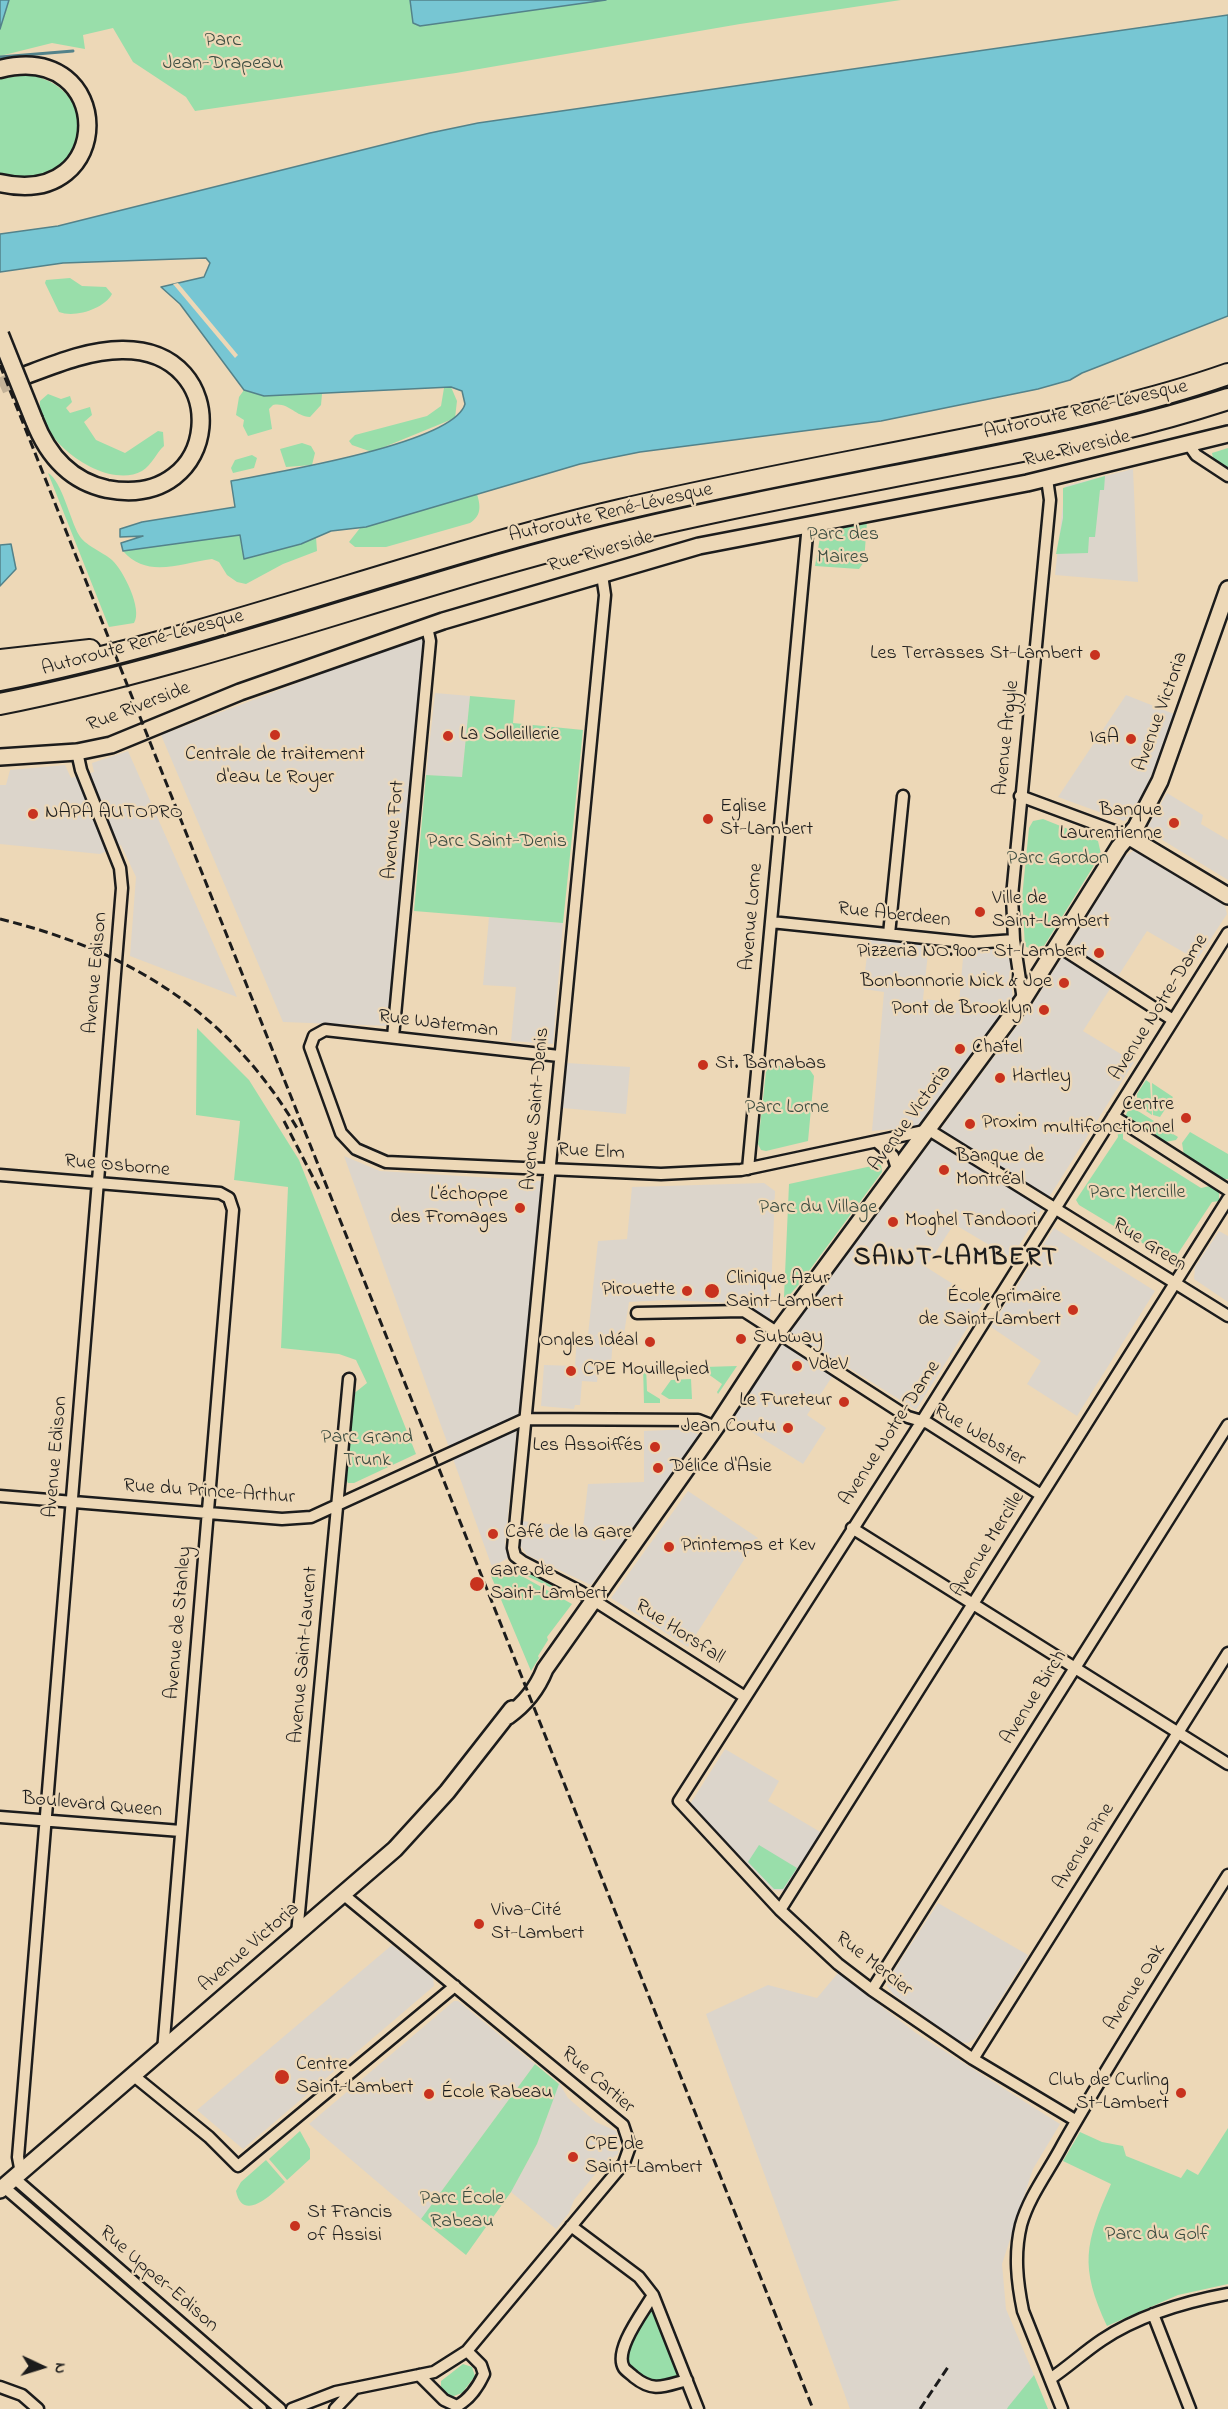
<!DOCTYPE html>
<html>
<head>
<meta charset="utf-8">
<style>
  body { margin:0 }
  #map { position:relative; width:1228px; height:2409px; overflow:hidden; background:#edd8b7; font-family:"Indie Flower",sans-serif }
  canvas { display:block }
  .north { position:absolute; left:12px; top:2337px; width:60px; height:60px; -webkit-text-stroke:4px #edd8b7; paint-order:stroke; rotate:94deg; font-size:16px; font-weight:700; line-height:24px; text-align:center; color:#1c1c1c }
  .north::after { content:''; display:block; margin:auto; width:21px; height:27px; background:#1c1c1c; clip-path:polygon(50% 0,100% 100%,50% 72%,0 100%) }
</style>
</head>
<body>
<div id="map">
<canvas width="1228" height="2409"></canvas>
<div class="north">N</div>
</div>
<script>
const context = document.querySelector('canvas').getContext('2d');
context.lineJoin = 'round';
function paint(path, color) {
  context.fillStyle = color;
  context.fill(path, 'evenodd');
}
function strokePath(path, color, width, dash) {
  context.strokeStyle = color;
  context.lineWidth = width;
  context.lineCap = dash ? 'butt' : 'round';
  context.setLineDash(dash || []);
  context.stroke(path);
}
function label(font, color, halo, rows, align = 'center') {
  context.font = font + ' "Indie Flower",sans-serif';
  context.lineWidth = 4.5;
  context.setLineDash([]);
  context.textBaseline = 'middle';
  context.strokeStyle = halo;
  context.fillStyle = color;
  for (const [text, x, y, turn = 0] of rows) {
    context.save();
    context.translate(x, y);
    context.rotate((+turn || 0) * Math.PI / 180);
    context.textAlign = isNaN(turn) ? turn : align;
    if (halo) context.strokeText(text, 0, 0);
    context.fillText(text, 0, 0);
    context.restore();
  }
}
const built = new Path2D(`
  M 1133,469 L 1138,582 L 1055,575 L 1065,486 Z
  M 426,634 L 389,1026 L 283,1022 L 161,735 Z
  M 435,693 L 470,696 L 462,778 L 426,775 Z
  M 1126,695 L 1174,714 L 1152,774 L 1133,814 L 1124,821 L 1058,797 Z
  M 128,751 L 237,997 L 130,956 L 136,877 L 121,845 L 100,854 L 0,844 L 0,785 L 6,785 L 10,770 L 65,765 L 71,778 L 94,772 L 92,763 Z
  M 1167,793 L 1203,815 L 1201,824 L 1228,840 L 1228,880 L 1146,830 Z
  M 1136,849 L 1225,906 L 1227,914 L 1197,960 L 1147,931 L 1083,1031 L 1134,1062 L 1011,1258 L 954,1224 L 926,1267 L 983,1303 L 916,1410 L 841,1363 L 807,1415 L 826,1428 L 803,1464 L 731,1419 L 799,1320 L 1031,1007 L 1125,856 Z
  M 489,917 L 563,923 L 553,1044 L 511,1041 L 516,987 L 483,985 Z
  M 869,938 L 929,944 L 923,999 L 959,1003 L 964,947 L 1009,951 L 1013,1001 L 925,1124 L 918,1127 L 872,1131 L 884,992 L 863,989 Z
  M 567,1063 L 630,1067 L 626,1114 L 563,1108 Z
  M 344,1156 L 380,1171 L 543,1181 L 505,1543 L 508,1558 L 492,1567 Z
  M 764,1183 L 775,1191 L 770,1319 L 731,1303 L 668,1300 L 629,1302 L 624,1334 L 593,1335 L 613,1337 L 611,1366 L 599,1366 L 597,1382 L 582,1381 L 580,1405 L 575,1405 L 574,1409 L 541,1406 L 544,1365 L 575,1366 L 577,1335 L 588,1335 L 598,1241 L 627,1239 L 632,1187 Z
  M 1054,1228 L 1155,1291 L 1077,1416 L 1027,1384 L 1041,1361 L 991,1327 Z
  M 1219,1231 L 1228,1236 L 1228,1302 L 1194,1279 L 1195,1267 Z
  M 691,1429 L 704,1438 L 591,1585 L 527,1555 L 520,1545 L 522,1521 L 583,1528 L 588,1484 L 644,1482 L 644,1431 Z
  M 688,1491 L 758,1538 L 688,1647 L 611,1598 Z
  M 725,1749 L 779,1781 L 768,1801 L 822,1833 L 785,1891 L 773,1890 L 690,1804 Z
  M 938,1903 L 1028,1955 L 976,2038 L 968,2043 L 960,2042 L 893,1994 L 887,1986 L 889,1978 Z
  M 392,1945 L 433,1978 L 434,1986 L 243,2149 L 197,2110 Z
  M 838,1973 L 916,2033 L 1060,2124 L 1033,2169 L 1002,2264 L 1006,2309 L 1034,2375 L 1007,2409 L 850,2409 L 706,2014 L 768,1985 L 817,1998 Z
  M 454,2001 L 458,2001 L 535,2064 L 421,2219 L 309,2124 Z
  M 559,2083 L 568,2098 L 596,2122 L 616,2131 L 620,2143 L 618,2154 L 602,2166 L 574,2200 L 569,2213 L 556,2229 L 511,2192 L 537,2144 Z`);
const green = new Path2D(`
  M 9,0 L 901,0 L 740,24 L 456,73 L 195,111 L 186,97 L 133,62 L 113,28 L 83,35 L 85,49 L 52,43 L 0,56 L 0,29 Z
  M 29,75 C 91,85 96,159 42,175 C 29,179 14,176 0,175 L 0,78 Z
  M 70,278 L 82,286 L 106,287 L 112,294 C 104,309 75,318 59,312 L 45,283 L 46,280 Z
  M 451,387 L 457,401 L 455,418 L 372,452 L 352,445 L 349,441 L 355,435 L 427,416 L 441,406 L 444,388 Z
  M 244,390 L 264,396 L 322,394 L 321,405 L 310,417 C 294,416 289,402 273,405 L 269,409 L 272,429 L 248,436 L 243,426 L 244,420 L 236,415 L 239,397 Z
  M 48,394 L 61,399 L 70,396 L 72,402 L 66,408 L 70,413 L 90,407 L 92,415 L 84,422 L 96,440 L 125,453 L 158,431 L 163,432 L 164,446 C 156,453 152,465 142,471 C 106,491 36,440 40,401 Z
  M 302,443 L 311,446 L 315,453 L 312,465 L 286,467 L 280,449 Z
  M 1228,448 L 1228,468 L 1213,458 L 1212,453 Z
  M 252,455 L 257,458 L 254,468 L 233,473 L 231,468 L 235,460 Z
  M 48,473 C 62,481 70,520 79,535 C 84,545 103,552 112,560 C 123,570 143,609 134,623 L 109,627 Z
  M 1105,476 L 1104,490 L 1100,490 L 1095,537 L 1089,537 L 1088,553 L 1056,554 L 1063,518 L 1063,488 Z
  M 477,494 C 481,507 481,516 470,523 L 386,547 L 355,547 L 349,542 L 360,528 Z
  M 867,522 L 864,562 L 859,569 L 815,566 L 821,532 Z
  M 240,534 L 244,559 L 301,544 L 316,537 L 317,551 L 283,564 L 246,584 L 237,582 L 227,575 L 219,562 L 212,559 C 181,563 147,579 123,551 Z
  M 470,696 L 515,700 L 513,723 L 583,730 L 563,923 L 414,911 L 426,775 L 462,777 Z
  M 1043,819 L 1098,841 L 1101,854 L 1039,954 L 1025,946 L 1022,898 L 1029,828 L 1033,821 Z
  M 197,1028 L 249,1080 L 299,1160 L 416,1454 L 354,1483 L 348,1483 L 344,1476 L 352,1395 L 367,1383 L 356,1360 L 339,1354 L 281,1348 L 288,1187 L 234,1180 L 240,1121 L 196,1115 Z
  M 771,1065 L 810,1070 L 814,1076 L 808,1141 L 766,1151 L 761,1150 L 758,1144 L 766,1072 Z
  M 1146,1080 L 1150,1083 L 1152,1115 L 1132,1102 L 1135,1098 L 1137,1099 L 1137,1094 Z
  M 1152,1083 L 1173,1097 L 1160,1117 L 1153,1115 Z
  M 1130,1106 L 1154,1121 L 1148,1131 L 1125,1117 Z
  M 1157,1124 L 1178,1137 L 1176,1140 L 1165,1142 L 1151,1134 Z
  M 1117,1129 L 1123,1132 L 1123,1139 L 1201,1188 L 1210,1186 L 1219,1192 L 1219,1201 L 1212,1202 L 1177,1255 L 1179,1259 L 1184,1257 L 1177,1264 L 1079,1205 L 1076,1200 L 1118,1137 Z
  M 1190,1132 L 1228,1154 L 1228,1179 L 1223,1179 L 1184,1155 L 1182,1143 Z
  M 881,1164 L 882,1172 L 800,1283 L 787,1298 L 784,1297 L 789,1184 Z
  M 643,1365 L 646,1365 L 647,1391 L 660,1399 L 660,1403 L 644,1403 Z
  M 737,1366 L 718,1394 L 717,1392 L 722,1384 L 704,1371 L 704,1367 Z
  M 691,1379 L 692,1399 L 669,1399 L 661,1394 L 671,1380 Z
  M 502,1565 L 572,1604 L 547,1637 L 548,1640 L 538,1656 L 539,1658 L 531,1671 L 489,1571 Z
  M 519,1567 L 572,1596 L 573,1598 L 516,1571 Z
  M 759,1845 L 797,1868 L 783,1889 L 774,1889 L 748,1862 Z
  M 535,2064 L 559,2084 L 537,2144 L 511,2192 L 466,2255 L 421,2219 Z
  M 1228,2128 L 1228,2284 L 1178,2295 L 1107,2326 C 1079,2266 1085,2243 1111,2184 L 1063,2161 L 1080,2132 L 1102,2142 L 1123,2146 L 1126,2156 L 1181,2178 L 1187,2169 L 1198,2175 Z
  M 300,2131 L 310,2149 L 310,2159 L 287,2180 L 269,2159 Z
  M 266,2160 L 285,2182 C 273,2193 243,2224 236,2191 L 241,2182 Z
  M 653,2302 L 683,2378 L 650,2386 L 629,2368 L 627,2345 Z
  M 463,2364 L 472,2367 L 475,2376 L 462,2393 L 451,2397 L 441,2389 L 441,2381 Z
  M 1034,2375 L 1048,2409 L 1007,2409 L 1008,2407 Z`);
const water = new Path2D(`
  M 0,0 L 9,0 L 0,29 Z
  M 410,0 L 606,0 L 420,26 L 413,23 Z
  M 1228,15 L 1228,316 L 1082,373 L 1070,380 L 1038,389 L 881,421 L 640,452 L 580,464 L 366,527 L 331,531 L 301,544 L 244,559 L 240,535 L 123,551 L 121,543 L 143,536 L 120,537 L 120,529 L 142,522 L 235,507 L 231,481 C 272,473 454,444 465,404 L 462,391 L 451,387 L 264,396 L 244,390 L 180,304 L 161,287 L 204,277 L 210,263 L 206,258 L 63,263 L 0,272 L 0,234 L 58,226 L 430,133 L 478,123 Z
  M 11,544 L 16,569 L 0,586 L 0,545 Z`);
const pier = new Path2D(`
  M 178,283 L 238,355 L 235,358 L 173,284 Z`);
const stream = new Path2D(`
  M 0,57 L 73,51`);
const primaryTunnel = new Path2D(`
  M 0,386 L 21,377`);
const street = new Path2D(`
  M 1189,445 L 1196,455 L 1228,476
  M 602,575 L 605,595 L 513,1548 L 515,1556 L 523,1562 L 581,1592 L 745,1697
  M 1020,796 L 1128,836
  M 771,922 L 973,943 L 1014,940
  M 889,934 L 903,796
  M 1058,946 L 1173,1020
  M 1023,1000 L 1014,940 L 1012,896 L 1050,500 L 1047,479
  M 393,1037 L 430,641 L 427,627
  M 559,1056 L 325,1030 L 314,1036 L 310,1047 L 341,1133 L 356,1149 L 386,1162 L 661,1174 L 741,1170 L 929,1130 L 1228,1316
  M 1113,1116 L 1228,1190
  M 877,1142 L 893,1156 L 898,1172
  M 748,1169 L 808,524
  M 0,1175 L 220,1193 L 229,1198 L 233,1210 L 163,2051
  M 637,1313 L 744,1311 L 908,1417 L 928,1423 L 1041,1495
  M 0,1496 L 282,1519 L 311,1517 L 525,1419 L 698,1420 L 716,1427
  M 852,1528 L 1228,1764
  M 0,1817 L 181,1831
  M 780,1910 L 1228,1199
  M 297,1934 L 349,1379
  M 872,1990 L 1228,1425
  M 973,2059 L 1228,1653
  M 134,2076 L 209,2137 L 238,2166 L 455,1986
  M 1075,2120 L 973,2059 L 872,1990 L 838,1964 L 780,1910 L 679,1801 L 922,1421 L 1228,933
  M 21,2173 L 18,2157 L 122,888 L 120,868 L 81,770 L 77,752
  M 14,2178 L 280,2409
  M 4,2187 L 261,2409
  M 571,2226 L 639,2277 L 653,2295 L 698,2409
  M 653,2295 C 644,2311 613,2350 624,2368 C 626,2371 631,2374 634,2377 C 654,2393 664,2386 687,2380
  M 1153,2314 L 1190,2409
  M 419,2375 L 444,2400 L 457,2406 C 470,2399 478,2387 484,2374 L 481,2365 L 467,2351
  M 1050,2379 C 1068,2367 1084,2352 1102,2340 C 1140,2315 1184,2302 1228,2294
  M 0,2387 L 22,2395 L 38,2409
  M 292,2409 L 336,2392 L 434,2372 L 467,2351 L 624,2163 L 630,2146 L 623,2125 L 344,1895
  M 335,2409 L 353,2390
  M 1062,2409 L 1023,2311 C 1017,2282 1014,2254 1021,2225 C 1029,2196 1049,2171 1063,2144 C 1115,2053 1172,1964 1228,1875`);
const secondary = new Path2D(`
  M 0,757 L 77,752 L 111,745 L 240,692 L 443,621 L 699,546 L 1027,483 L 1228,434
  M 1128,836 L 1228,896
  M 508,1716 C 525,1704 537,1689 545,1669 L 716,1427 L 778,1332 L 1023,1000 L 1119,847 L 1136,827 L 1160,781 L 1228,589
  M 0,2190 L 395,1849 L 447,1792 L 512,1709`);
const primary = new Path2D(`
  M 0,69 C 116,40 117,210 0,183
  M 21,377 C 53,365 88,350 122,350 C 235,349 223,511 107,489 C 70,481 47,454 34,420`);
const highway = new Path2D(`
  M 0,660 L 90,650
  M 0,680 C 210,638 411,559 620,510 C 737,482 857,461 975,437 C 1060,420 1146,403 1228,374
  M 0,704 C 209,663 407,585 613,535 C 737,505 862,483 987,458 C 1068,442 1149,425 1228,399`);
const rail = new Path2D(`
  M 0,365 L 813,2409
  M 0,919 C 130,951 227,1011 297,1128
  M 284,1121 L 321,1193
  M 920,2409 L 948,2367`);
const primaryBridge = new Path2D(`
  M 0,335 L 34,420`);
const markers = [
  [1095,655,6,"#c8321e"],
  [275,735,6,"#c8321e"],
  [448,736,6,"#c8321e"],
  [1131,739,6,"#c8321e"],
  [33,814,6,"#c8321e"],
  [708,819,6,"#c8321e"],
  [1174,823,6,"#c8321e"],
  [980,912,6,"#c8321e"],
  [1099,953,6,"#c8321e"],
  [1064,983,6,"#c8321e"],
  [1044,1010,6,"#c8321e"],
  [960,1049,6,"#c8321e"],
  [703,1065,6,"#c8321e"],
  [1000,1078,6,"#c8321e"],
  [1186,1118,6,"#c8321e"],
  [970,1124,6,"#c8321e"],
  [944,1170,6,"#c8321e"],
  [520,1208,6,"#c8321e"],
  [893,1222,6,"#c8321e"],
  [687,1291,6,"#c8321e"],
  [712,1291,8,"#c8321e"],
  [1073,1310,6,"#c8321e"],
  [741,1339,6,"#c8321e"],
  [650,1342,6,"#c8321e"],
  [797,1366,6,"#c8321e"],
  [571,1371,6,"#c8321e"],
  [844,1402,6,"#c8321e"],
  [788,1428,6,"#c8321e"],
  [655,1447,6,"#c8321e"],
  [658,1468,6,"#c8321e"],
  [493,1534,6,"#c8321e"],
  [669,1547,6,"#c8321e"],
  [477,1584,8,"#c8321e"],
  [479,1924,6,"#c8321e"],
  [282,2077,8,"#c8321e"],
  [1181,2093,6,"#c8321e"],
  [429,2094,6,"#c8321e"],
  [573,2157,6,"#c8321e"],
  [295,2226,6,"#c8321e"]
];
const parkNames = [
  ["Parc",223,42],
  ["Jean-Drapeau",223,65],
  ["Parc des",843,536],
  ["Maires",843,559],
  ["Parc Saint-Denis",497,843],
  ["Parc Gordon",1058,860],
  ["Parc Lorne",787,1109],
  ["Parc Mercille",1137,1194],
  ["Parc du Village",818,1209],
  ["Parc Grand",367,1439],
  ["Trunk",367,1462],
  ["Parc École",462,2200],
  ["Rabeau",462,2223],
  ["Parc du Golf",1157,2236]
];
const streetNames = [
  ["Autoroute René-Lévesque",1086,411,-13],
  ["Rue Riverside",1077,450,-13],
  ["Autoroute René-Lévesque",611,514,-13],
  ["Rue Riverside",601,553,-16],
  ["Autoroute René-Lévesque",143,644,-15],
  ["Rue Riverside",139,708,-21],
  ["Avenue Victoria",1162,712,-70],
  ["Avenue Argyle",1008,738,-84],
  ["Avenue Fort",395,830,-85],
  ["Rue Aberdeen",894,916,6],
  ["Avenue Lorne",753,917,-85],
  ["Avenue Edison",97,973,-85],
  ["Avenue Notre-Dame",1160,1008,-58],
  ["Rue Waterman",438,1025,7],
  ["Avenue Saint-Denis",537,1109,-85],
  ["Avenue Victoria",911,1119,-54],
  ["Rue Elm",591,1153,3],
  ["Rue Osborne",117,1167,5],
  ["Rue Green",1149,1246,32],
  ["Avenue Notre-Dame",891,1434,-57],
  ["Rue Webster",979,1436,31],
  ["Avenue Edison",57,1457,-85],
  ["Rue du Prince-Arthur",209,1493,4],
  ["Avenue Mercille",989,1545,-58],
  ["Avenue de Stanley",180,1623,-85],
  ["Rue Horsfall",679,1633,33],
  ["Avenue Saint-Laurent",305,1655,-85],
  ["Avenue Birch",1035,1698,-58],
  ["Boulevard Queen",92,1806,5],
  ["Avenue Pine",1085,1847,-58],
  ["Avenue Victoria",250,1948,-41],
  ["Rue Mercier",873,1965,38],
  ["Avenue Oak",1136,1988,-58],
  ["Rue Cartier",597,2081,41],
  ["Rue Upper-Edison",158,2280,41]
];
const poiNames = [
  ["Les Terrasses St-Lambert",1083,655,"right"],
  ["La Solleillerie",460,736],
  ["IGA",1119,739,"right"],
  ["Centrale de traitement",275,756,"center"],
  ["d'eau Le Royer",275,779,"center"],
  ["Eglise",720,808],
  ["St-Lambert",720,831],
  ["Banque",1162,812,"right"],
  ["Laurentienne",1162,835,"right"],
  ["NAPA AUTOPRO",45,814],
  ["Ville de",992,900],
  ["Saint-Lambert",992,923],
  ["Pizzeria NO.900 - St-Lambert",1087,953,"right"],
  ["Bonbonnorie Nick & Joe",1052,983,"right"],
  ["Pont de Brooklyn",1032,1010,"right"],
  ["Chatel",972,1049],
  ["St. Barnabas",715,1065],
  ["Hartley",1012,1078],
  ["Centre",1174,1106,"right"],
  ["multifonctionnel",1174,1129,"right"],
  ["Proxim",982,1124],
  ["Banque de",956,1158],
  ["Montréal",956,1181],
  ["L'échoppe",508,1196,"right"],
  ["des Fromages",508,1219,"right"],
  ["Moghel Tandoori",905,1222],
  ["Clinique Azur",726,1280],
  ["Saint-Lambert",726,1303],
  ["Pirouette",675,1291,"right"],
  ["École primaire",1061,1298,"right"],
  ["de Saint-Lambert",1061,1321,"right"],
  ["Subway",753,1339],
  ["Ongles Idéal",638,1342,"right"],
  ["VdeV",809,1366],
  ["CPE Mouillepied",583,1371],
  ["Le Fureteur",832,1402,"right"],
  ["Jean Coutu",776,1428,"right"],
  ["Les Assoiffés",643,1447,"right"],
  ["Délice d'Asie",670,1468],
  ["Café de la Gare",505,1534],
  ["Printemps et Kev",681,1547],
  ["Gare de",490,1572],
  ["Saint-Lambert",490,1595],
  ["Viva-Cité",491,1912],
  ["St-Lambert",491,1935],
  ["Centre",296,2066],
  ["Saint-Lambert",296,2089],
  ["Club de Curling",1169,2082,"right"],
  ["St-Lambert",1169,2105,"right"],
  ["École Rabeau",441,2094],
  ["CPE de",585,2146],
  ["Saint-Lambert",585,2169],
  ["St Francis",307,2214],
  ["of Assisi",307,2237]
];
const districtNames = [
  ["SAINT-LAMBERT",956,1260]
];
paint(built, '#dcd5cb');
paint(green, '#99deaa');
paint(water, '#77c6d3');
strokePath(water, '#53828a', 1.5);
paint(pier, '#edd8b7');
strokePath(stream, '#53828a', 3);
strokePath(primaryTunnel, '#c3b298', 16, [16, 8]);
strokePath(street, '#1c1c1c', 15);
strokePath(secondary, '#1c1c1c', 20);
strokePath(primary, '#1c1c1c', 21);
strokePath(highway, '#1c1c1c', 24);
strokePath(street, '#edd8b7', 10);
strokePath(secondary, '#edd8b7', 15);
strokePath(primary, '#edd8b7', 16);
strokePath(highway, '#edd8b7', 20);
strokePath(rail, '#1c1c1c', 3, [9, 4.5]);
strokePath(primaryBridge, '#1c1c1c', 21, []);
strokePath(primaryBridge, '#edd8b7', 16);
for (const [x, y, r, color] of markers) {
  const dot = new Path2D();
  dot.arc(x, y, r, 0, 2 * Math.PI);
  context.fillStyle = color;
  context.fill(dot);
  strokePath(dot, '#edd8b7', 2);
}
label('20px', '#3b4c40', '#edd8b7', parkNames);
label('20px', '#1c1c1c', '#edd8b7', streetNames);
label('20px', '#1c1c1c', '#edd8b7', poiNames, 'left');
context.letterSpacing = '1.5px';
label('bold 26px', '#1c1c1c', '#edd8b7', districtNames);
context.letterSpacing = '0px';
</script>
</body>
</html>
